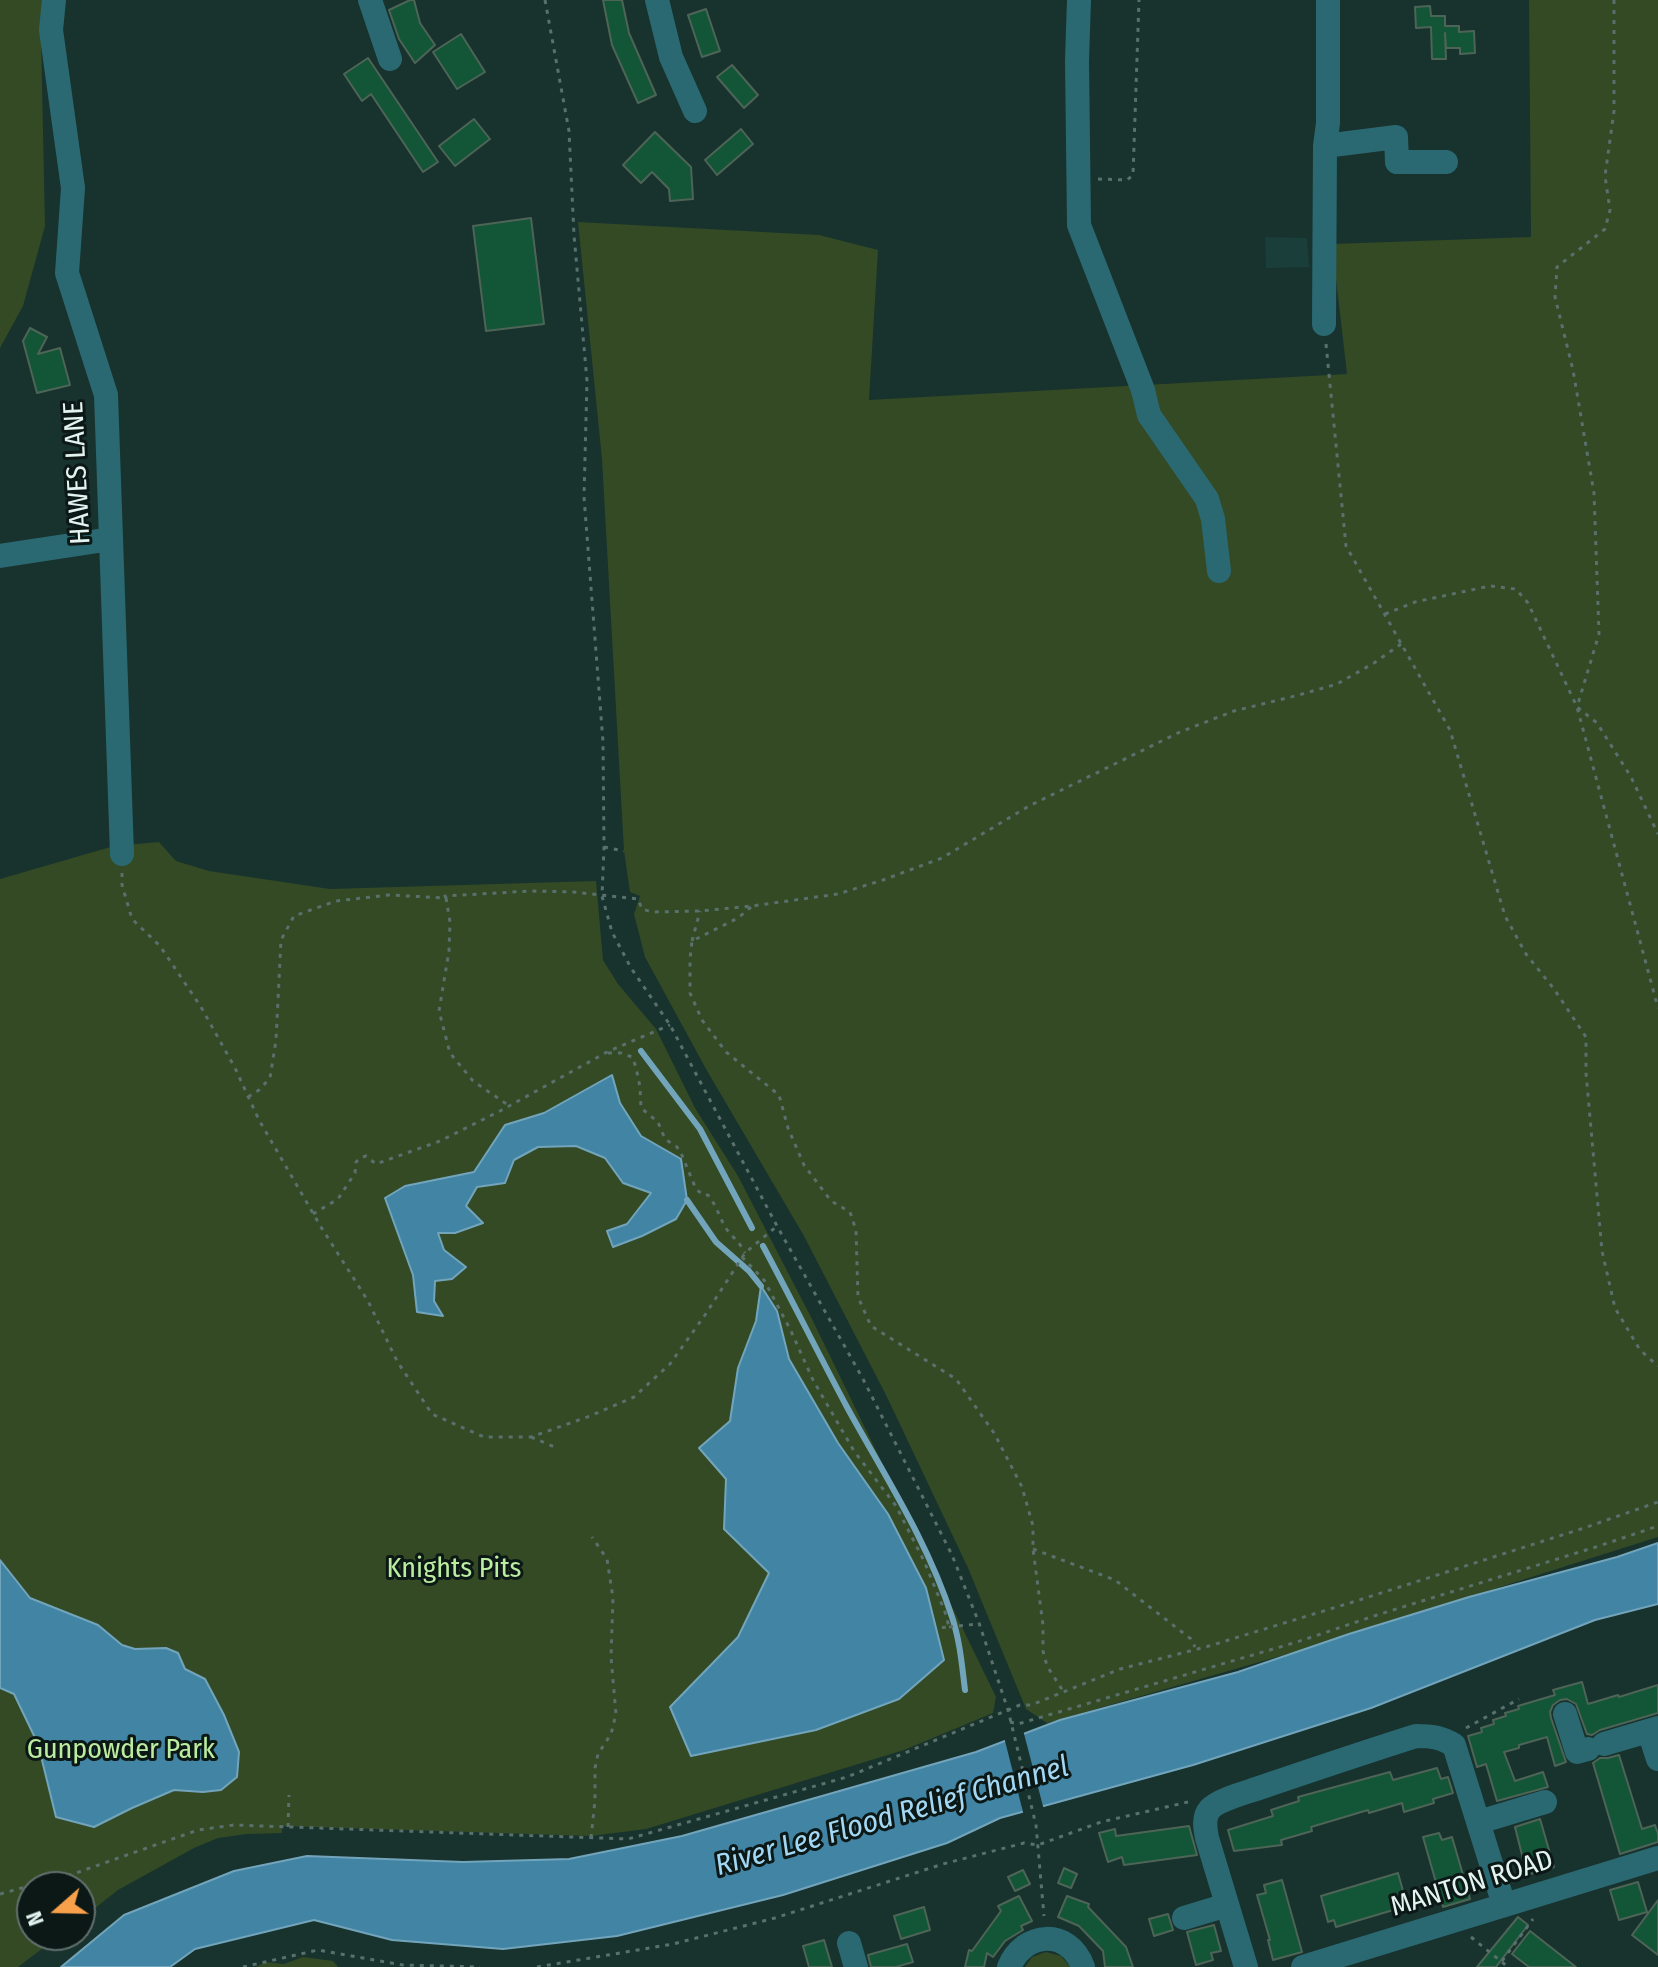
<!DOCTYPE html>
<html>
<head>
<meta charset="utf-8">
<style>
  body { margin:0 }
  #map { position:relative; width:1658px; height:1967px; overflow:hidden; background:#18322e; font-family:"Fira Sans Condensed",sans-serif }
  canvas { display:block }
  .north { position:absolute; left:16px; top:1871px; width:80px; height:80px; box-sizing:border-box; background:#0c1816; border:2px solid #62706d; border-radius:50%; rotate:250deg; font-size:22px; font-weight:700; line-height:32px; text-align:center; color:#e3f3f0 }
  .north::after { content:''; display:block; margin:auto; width:28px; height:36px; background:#f8a14a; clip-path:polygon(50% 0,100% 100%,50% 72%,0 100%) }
</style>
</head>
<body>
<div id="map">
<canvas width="1658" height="1967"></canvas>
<div class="north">N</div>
</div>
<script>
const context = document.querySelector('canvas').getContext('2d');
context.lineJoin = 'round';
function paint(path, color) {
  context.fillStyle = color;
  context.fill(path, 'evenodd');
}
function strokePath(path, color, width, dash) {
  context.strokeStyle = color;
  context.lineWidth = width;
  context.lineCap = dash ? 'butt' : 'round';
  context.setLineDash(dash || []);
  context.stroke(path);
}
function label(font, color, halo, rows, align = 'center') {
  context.font = font + ' "Fira Sans Condensed",sans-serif';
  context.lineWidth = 6;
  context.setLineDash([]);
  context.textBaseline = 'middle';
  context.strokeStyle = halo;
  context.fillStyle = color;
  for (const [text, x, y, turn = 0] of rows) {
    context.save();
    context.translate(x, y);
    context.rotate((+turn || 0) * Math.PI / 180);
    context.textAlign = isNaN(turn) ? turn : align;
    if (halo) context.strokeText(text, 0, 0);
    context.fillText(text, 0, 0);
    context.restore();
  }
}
const built = new Path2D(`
  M 1265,237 L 1307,238 L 1309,267 L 1266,268 Z`);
const green = new Path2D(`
  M 0,0 L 49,0 L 41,36 L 45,226 L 23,306 L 0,348 Z
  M 1529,0 L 1658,0 L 1658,1537 L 1298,1651 L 1047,1723 L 1026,1709 L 968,1568 L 887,1397 L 804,1236 L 706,1069 L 645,957 L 634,914 L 640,896 L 630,892 L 624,851 L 602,459 L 578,222 L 819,235 L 878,250 L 869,400 L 1347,374 L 1332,244 L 1531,237 Z
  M 159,842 L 176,861 L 209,871 L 330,889 L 596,881 L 603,960 L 618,984 L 656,1029 L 695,1108 L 738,1176 L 812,1319 L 996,1697 L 993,1713 L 904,1750 L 646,1829 L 591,1836 L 282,1826 L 282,1833 L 247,1834 L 218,1838 L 194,1848 L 118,1890 L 80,1920 L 80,1887 L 32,1887 L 32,1935 L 60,1935 L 18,1967 L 0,1967 L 0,879 L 114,846 Z
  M 1046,1952 L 1061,1956 L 1070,1967 L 1025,1967 L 1032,1957 Z
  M 303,1957 L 333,1961 L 338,1967 L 256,1967 L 265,1962 L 284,1964 Z`);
const water = new Path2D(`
  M 612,1075 L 620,1103 L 641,1136 L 681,1159 L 687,1200 L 676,1219 L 642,1236 L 613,1247 L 607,1231 L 627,1224 L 651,1193 L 623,1183 L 605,1158 L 576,1146 L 538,1147 L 514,1160 L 505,1183 L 477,1187 L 466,1206 L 483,1223 L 455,1233 L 438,1233 L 444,1250 L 466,1267 L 452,1279 L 435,1281 L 434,1301 L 443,1316 L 417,1312 L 413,1275 L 385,1198 L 405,1186 L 474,1172 L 505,1125 L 544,1113 Z
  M 761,1286 L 777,1311 L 789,1359 L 838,1443 L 888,1514 L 926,1588 L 944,1660 L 899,1699 L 816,1730 L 691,1756 L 670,1707 L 738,1637 L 769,1573 L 724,1529 L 726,1479 L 699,1448 L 730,1421 L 738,1368 L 756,1321 Z
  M 1658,1543 L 1658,1604 L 1595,1620 L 1371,1708 L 1193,1765 L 1000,1818 L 947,1843 L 783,1895 L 617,1936 L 503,1949 L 392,1940 L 314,1920 L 195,1949 L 170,1967 L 61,1967 L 124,1915 L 234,1871 L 307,1856 L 463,1862 L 569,1859 L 682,1836 L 976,1752 L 1060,1720 L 1238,1672 L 1349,1634 L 1469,1597 L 1617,1557 Z
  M 0,1560 L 30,1598 L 98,1625 L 122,1645 L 135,1649 L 166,1648 L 178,1653 L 185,1669 L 205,1679 L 224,1715 L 239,1752 L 237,1777 L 221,1790 L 203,1792 L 174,1790 L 132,1808 L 94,1827 L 56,1817 L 38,1744 L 14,1694 L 0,1688 Z`);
const pier = new Path2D(`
  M 1023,1730 L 1044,1810 L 1024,1816 L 1004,1737 Z`);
const stream = new Path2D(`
  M 641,1051 L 700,1129 L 752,1228
  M 687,1200 L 716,1242 L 749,1271 L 761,1286
  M 763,1246 C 792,1300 819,1355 848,1409 C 886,1478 928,1542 952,1617 C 960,1641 962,1666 965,1690`);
const building = new Path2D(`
  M 410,0 L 414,0 L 420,23 L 435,45 L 415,63 L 399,39 L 389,10 Z
  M 603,0 L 622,0 L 629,33 L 656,95 L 638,103 L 612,45 Z
  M 1430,6 L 1431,16 L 1445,16 L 1445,26 L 1459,26 L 1459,32 L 1474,31 L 1475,53 L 1460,54 L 1460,48 L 1446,48 L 1445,33 L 1446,59 L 1432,59 L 1431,27 L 1416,28 L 1415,7 Z
  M 706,9 L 720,51 L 702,57 L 688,15 Z
  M 461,34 L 485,72 L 457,89 L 433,52 Z
  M 368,58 L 438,162 L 423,172 L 371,94 L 362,101 L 344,74 Z
  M 732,65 L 758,95 L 744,108 L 717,77 Z
  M 474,119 L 490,139 L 455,166 L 439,146 Z
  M 741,129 L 753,144 L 717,175 L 705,160 Z
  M 655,132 L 691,167 L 693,199 L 670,201 L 669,189 L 652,172 L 641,183 L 623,165 Z
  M 531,218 L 544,324 L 486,331 L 473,226 Z
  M 30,328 L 47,337 L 38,354 L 60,348 L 70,385 L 37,393 L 23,341 Z
  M 1582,1682 L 1588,1704 L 1618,1695 L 1619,1697 L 1658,1685 L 1658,1713 L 1600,1730 L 1592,1735 L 1587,1734 L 1576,1704 L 1567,1699 L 1560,1700 L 1553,1705 L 1550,1712 L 1551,1718 L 1566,1762 L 1555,1766 L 1547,1737 L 1519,1745 L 1519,1748 L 1504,1752 L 1515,1781 L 1543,1772 L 1548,1787 L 1497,1801 L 1486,1764 L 1477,1767 L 1468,1736 L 1482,1732 L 1481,1728 L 1494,1724 L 1493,1720 L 1506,1716 L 1505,1713 L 1519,1709 L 1518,1706 L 1555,1695 L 1553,1690 Z
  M 1619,1755 L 1642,1829 L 1655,1825 L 1658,1834 L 1658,1842 L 1620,1854 L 1593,1763 L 1600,1758 L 1608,1758 Z
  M 1437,1768 L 1441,1779 L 1448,1777 L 1453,1793 L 1433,1799 L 1434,1803 L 1404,1812 L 1402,1803 L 1369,1813 L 1368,1810 L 1311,1827 L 1312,1831 L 1281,1840 L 1282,1845 L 1234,1851 L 1228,1830 L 1273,1816 L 1271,1810 L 1299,1801 L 1298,1797 L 1390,1772 L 1393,1780 Z
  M 1540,1819 L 1554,1867 L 1527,1875 L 1515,1827 Z
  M 1189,1826 L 1197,1855 L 1124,1865 L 1122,1857 L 1108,1862 L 1099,1833 L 1115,1829 L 1116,1836 Z
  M 1439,1833 L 1442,1840 L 1452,1837 L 1470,1899 L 1443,1907 L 1423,1837 Z
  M 1064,1868 L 1077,1874 L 1071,1888 L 1058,1883 Z
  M 1023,1870 L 1030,1884 L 1015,1891 L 1008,1877 Z
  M 1398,1873 L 1405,1898 L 1397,1900 L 1400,1908 L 1336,1927 L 1334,1920 L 1328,1922 L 1321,1896 Z
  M 1282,1880 L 1302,1952 L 1273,1960 L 1268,1940 L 1270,1940 L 1257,1895 L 1266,1893 L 1264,1885 Z
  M 1638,1882 L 1647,1912 L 1619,1920 L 1610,1890 Z
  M 1019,1896 L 1032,1921 L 1021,1926 L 1023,1930 L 1005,1941 L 993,1957 L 987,1953 L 984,1967 L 965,1967 L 969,1950 L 972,1951 L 1001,1911 L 998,1906 Z
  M 1067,1896 L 1089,1904 L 1088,1907 L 1126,1947 L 1133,1967 L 1105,1967 L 1103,1951 L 1079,1926 L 1058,1917 Z
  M 1658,1900 L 1658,1955 L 1632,1935 Z
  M 924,1907 L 930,1930 L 901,1939 L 894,1916 Z
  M 1168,1914 L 1173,1930 L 1154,1936 L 1149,1919 Z
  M 1518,1917 L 1528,1925 L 1496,1967 L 1477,1967 Z
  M 1214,1925 L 1221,1951 L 1211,1953 L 1213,1960 L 1196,1965 L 1187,1932 Z
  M 1530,1931 L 1576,1967 L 1529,1967 L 1512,1954 Z
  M 824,1940 L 832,1967 L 809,1967 L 803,1946 Z
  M 907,1944 L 913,1962 L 896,1967 L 871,1967 L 868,1955 Z`);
const path = new Path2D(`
  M 545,0 L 569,131 L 574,235 L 587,381 L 584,497 L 603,742 L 604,847 L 602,896 L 612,932 L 631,968 L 670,1025 L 777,1226 L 863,1379 L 952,1555 L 979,1623 L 1008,1710 L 1036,1825 L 1044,1916
  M 1614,0 L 1614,111 L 1605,176 L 1610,210 L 1605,229 L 1557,267 L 1555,297 L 1573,370 L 1594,493 L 1599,634 L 1577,707 L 1597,723 L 1631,777 L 1658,834
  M 1098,179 L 1127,180 L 1133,175 L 1139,0
  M 1326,344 L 1346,546 L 1450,730 L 1505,916 L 1526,954 L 1554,989 L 1586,1037 L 1586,1073 L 1602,1251 L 1615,1308 L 1640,1350 L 1658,1366
  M 1385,614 L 1415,602 L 1490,586 L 1516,589 L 1528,603 L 1577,707 L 1658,1008
  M 604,847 L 624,851
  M 122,873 L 122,885 L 132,919 L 160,946 L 201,1007 L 235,1068 L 259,1120 L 321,1227 L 368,1301 L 397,1361 L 432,1414 L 484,1437 L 531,1437 L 590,1416 L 634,1397 L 670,1364 L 705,1315 L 745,1253 L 777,1226
  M 446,898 L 450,922 L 449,951 L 439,1011 L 450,1053 L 473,1081 L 508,1105
  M 751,907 L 738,918 L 692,941 L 690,959 L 690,993 L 702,1020 L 726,1052 L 779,1095 L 788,1128 L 804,1165 L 831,1201 L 850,1212 L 856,1230 L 858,1297 L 871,1326 L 956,1379 L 994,1433 L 1022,1487 L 1033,1526 L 1033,1549 L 1043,1625 L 1043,1651 L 1047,1666 L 1063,1691
  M 692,941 L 700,911
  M 608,1053 L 621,1053 L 632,1057 L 636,1067 L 640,1087 L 641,1108 L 658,1122 L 665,1139 L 677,1147 L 681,1153 L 696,1189 L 703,1195 L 708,1195 C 718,1207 720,1221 728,1231 C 735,1240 739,1241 745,1253
  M 248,1097 L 259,1090 L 270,1078 L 276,1040 L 281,940 L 294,916 L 336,901 L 389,895 L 446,898 L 445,896 L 531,891 L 573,892 L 638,899 L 642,909 L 652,912 L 700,911 L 752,906 L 838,894 L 883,880 L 942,858 L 1029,806 L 1180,732 L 1234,711 L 1299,695 L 1337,684 L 1374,663 L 1401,644
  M 313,1214 L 338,1199 L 355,1173 L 356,1162 L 360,1158 L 366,1156 L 376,1164 L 440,1141 L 500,1111 L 609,1051 L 670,1025
  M 742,1257 L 764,1280 L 791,1331 L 813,1380 L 854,1451 L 896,1506 L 924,1561 L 945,1612 L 949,1627 L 937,1628
  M 531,1437 L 557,1448
  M 1033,1549 L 1115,1580 L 1191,1639 L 1195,1647
  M 949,1627 L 977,1624
  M 1010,1722 L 1018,1724 L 1297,1642 L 1377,1615 L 1599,1546 L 1658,1526
  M 1466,1728 L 1519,1699
  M 288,1827 L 289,1795
  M 591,1838 L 595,1800 L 595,1768 L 598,1754 L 611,1734 L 616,1714 L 611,1657 L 613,1598 L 607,1559 L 592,1537
  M 0,1894 L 73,1874 L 198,1830 L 234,1825 L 628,1839 L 847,1777 L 1020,1705 L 1031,1705 L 1120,1669 L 1209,1646 L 1353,1602 L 1584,1528 L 1658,1502
  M 1471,1937 L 1508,1967
  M 1502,1961 L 1533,1919
  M 243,1967 L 318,1950 L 403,1965 L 480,1967
  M 537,1967 L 673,1944 L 775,1918 L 943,1864 L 1024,1843 L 1038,1845 L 1101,1822 L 1188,1802`);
const minor = new Path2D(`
  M 54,0 L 51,30 L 73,188 L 67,273 L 106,395 L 122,854
  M 370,0 L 390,59
  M 657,0 L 671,57 L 695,111
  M 1079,0 L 1077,61 L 1079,225 L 1143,390 L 1149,415 L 1207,499 L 1213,519 L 1219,571
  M 1325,146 L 1396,137 L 1397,162 L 1446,162
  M 1324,324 L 1325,146 L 1328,123 L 1328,0
  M 0,556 L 111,539
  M 1565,1714 L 1577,1752 L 1588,1749
  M 1649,1731 L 1658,1759
  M 1604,1744 L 1658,1728
  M 1479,1822 L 1545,1802
  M 1184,1918 L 1227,1905
  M 849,1943 L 856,1967
  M 1009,1967 C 1024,1931 1069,1928 1083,1967
  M 1246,1967 L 1207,1838 C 1205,1828 1203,1817 1210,1809 C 1218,1800 1244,1793 1256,1789 C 1309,1771 1362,1753 1416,1736 C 1431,1736 1441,1737 1454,1745 L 1504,1905
  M 1303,1967 L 1658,1858`);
const streetNames = [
  ["HAWES LANE",78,473,-93],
  ["MANTON ROAD",1472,1884,-17]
];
const parkNames = [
  ["Knights Pits",454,1569],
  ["Gunpowder Park",121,1750]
];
const waterNames = [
  ["River Lee Flood Relief Channel",892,1817,-16]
];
paint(built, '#1a3f3a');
paint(green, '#334a25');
paint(water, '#4284a4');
strokePath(water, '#72a5bb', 2);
paint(pier, '#18322e');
strokePath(stream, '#72a5bb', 6);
paint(building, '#125537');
strokePath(building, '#4e6457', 2);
strokePath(path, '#59706c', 3, [4, 6]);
strokePath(minor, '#2b6972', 24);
label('28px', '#e3f3f0', '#0c1816', streetNames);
label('28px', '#bbeca0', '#0c1816', parkNames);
label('italic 30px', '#a2d8f4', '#0c1816', waterNames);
</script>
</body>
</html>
